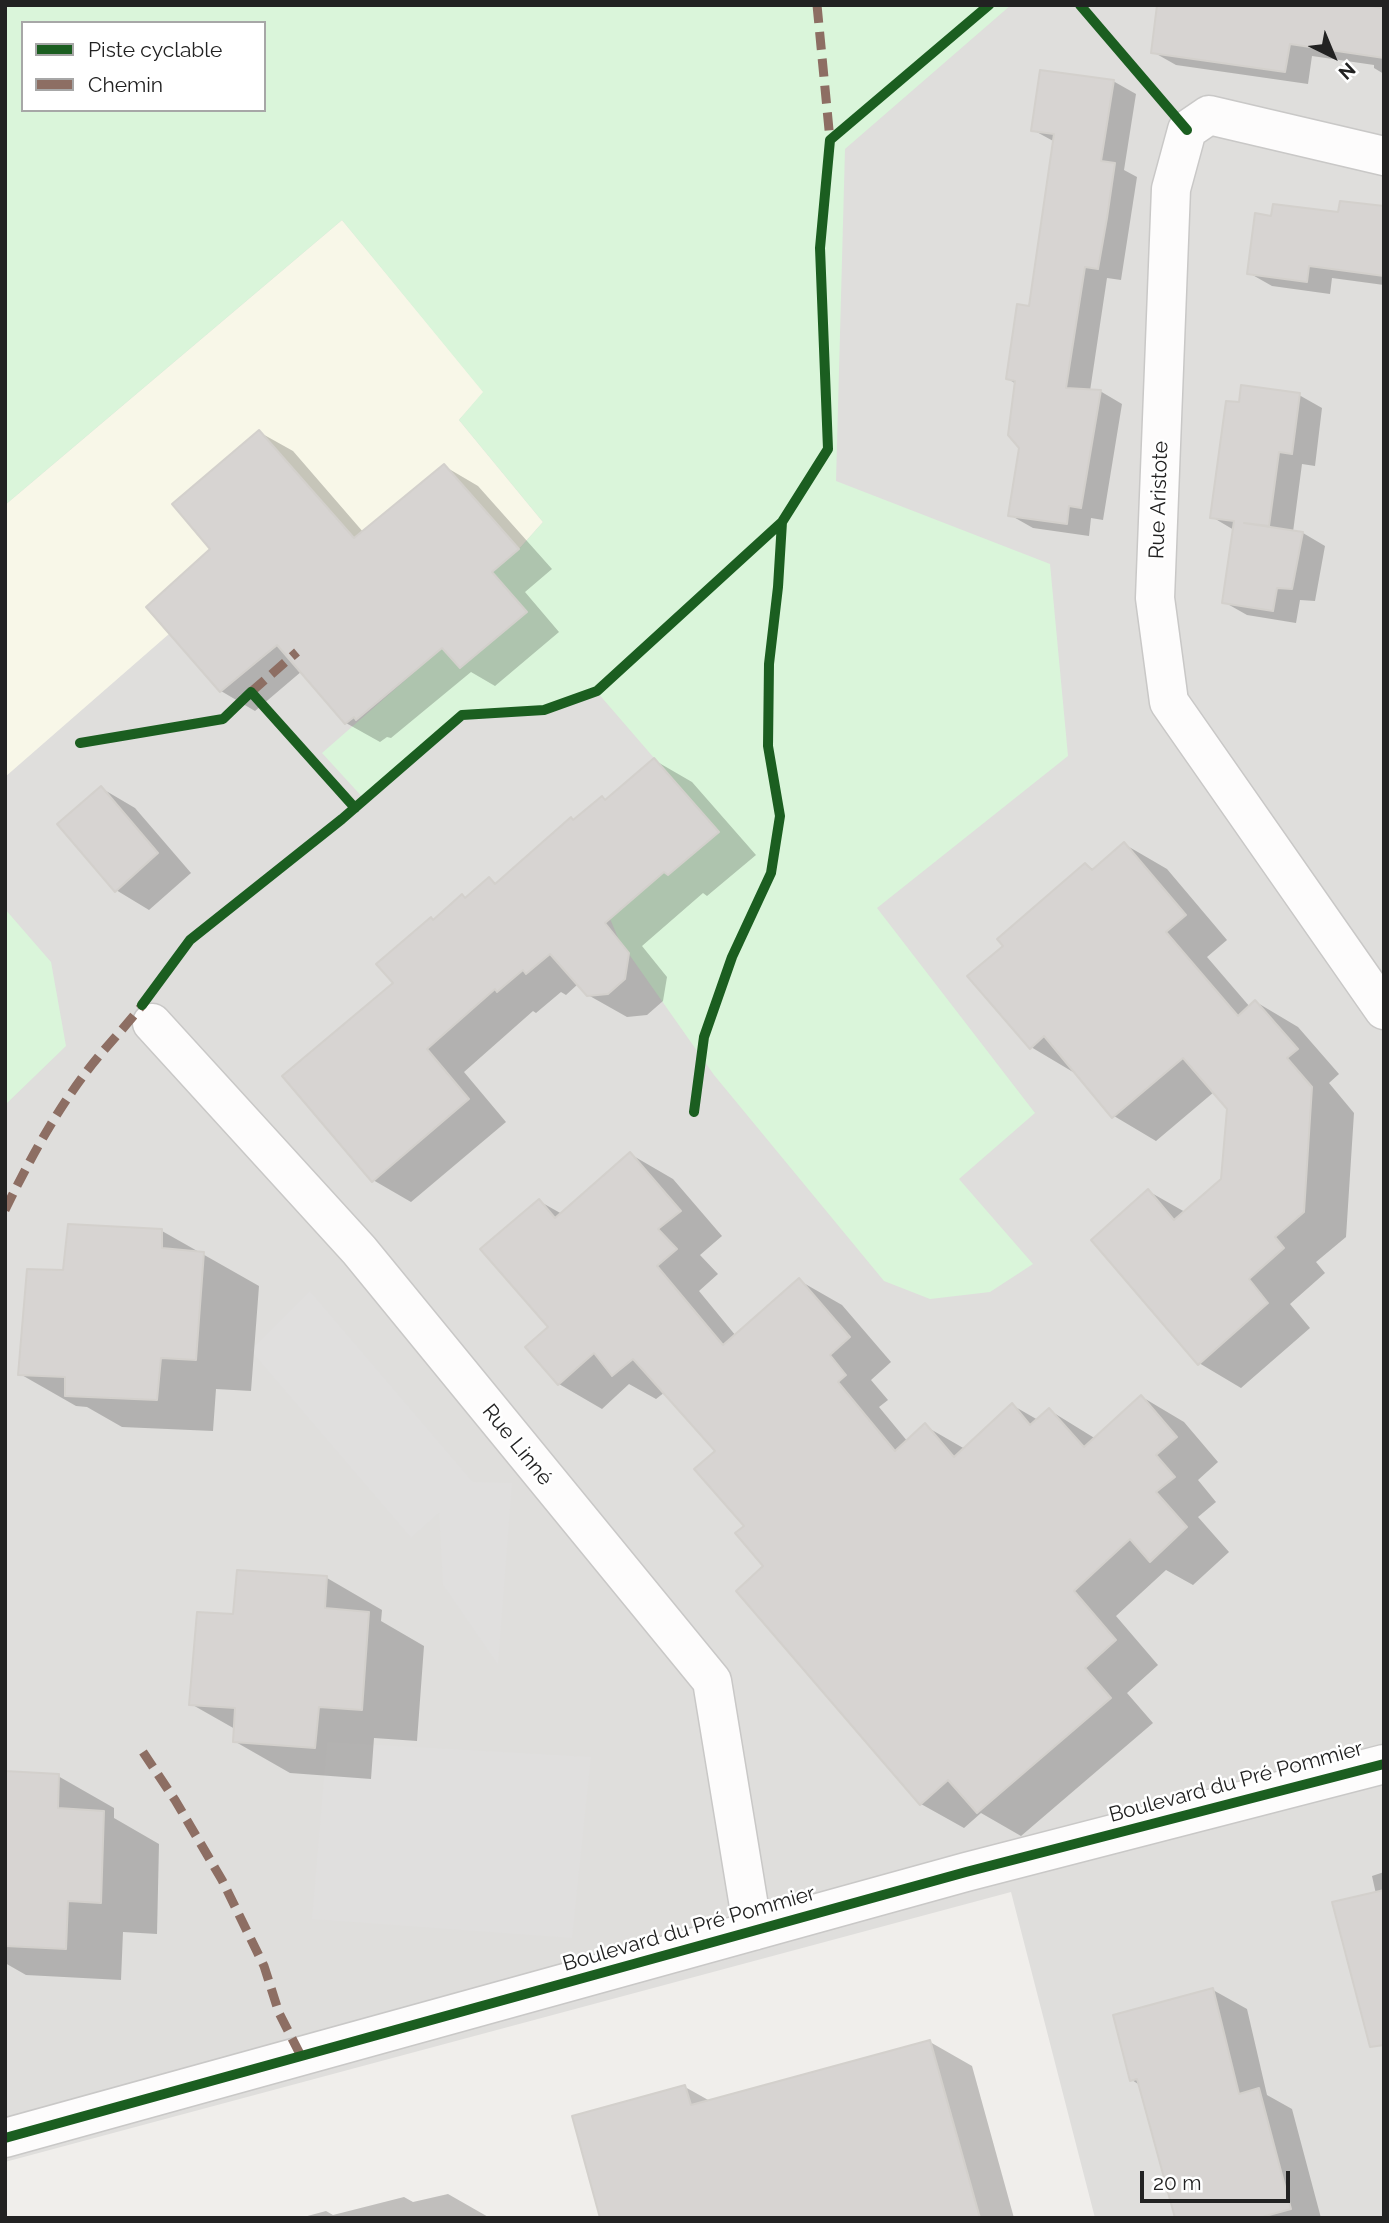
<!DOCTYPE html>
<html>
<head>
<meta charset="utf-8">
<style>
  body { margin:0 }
  #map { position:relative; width:1389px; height:2223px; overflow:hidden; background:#f0eeeb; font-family:Raleway,sans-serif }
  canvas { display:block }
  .frame { position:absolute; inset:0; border:7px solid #222; pointer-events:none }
  .legend { position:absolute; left:21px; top:21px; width:245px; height:91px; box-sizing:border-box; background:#fff; border:2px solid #a7a7a7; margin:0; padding:9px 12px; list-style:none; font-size:21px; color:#222 }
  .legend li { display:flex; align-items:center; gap:14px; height:35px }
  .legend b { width:35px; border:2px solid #a7a7a7 }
  .north { position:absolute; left:1298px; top:21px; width:70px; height:70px; -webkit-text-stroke:5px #fff; paint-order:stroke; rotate:137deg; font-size:19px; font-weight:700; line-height:28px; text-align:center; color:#222 }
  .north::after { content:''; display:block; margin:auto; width:24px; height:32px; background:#222; clip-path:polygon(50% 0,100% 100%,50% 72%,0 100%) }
  .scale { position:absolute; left:1140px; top:2171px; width:150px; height:32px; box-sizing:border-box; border:4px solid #222; border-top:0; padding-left:9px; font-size:21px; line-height:24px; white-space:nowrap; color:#222; -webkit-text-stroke:5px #fff; paint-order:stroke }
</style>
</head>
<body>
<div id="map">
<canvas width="1389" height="2223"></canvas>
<div class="frame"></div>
<ul class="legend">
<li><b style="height:9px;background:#1b5e20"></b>Piste cyclable</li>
<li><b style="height:9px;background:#8d6e63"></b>Chemin</li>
</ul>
<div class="north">N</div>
<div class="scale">20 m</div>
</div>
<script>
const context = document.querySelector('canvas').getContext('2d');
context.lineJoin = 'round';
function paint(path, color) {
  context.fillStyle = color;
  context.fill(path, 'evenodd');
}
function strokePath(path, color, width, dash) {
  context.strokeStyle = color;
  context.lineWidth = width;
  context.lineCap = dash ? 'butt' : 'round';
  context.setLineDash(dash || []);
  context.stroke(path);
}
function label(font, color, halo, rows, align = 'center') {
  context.font = font + ' Raleway,sans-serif';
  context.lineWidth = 5;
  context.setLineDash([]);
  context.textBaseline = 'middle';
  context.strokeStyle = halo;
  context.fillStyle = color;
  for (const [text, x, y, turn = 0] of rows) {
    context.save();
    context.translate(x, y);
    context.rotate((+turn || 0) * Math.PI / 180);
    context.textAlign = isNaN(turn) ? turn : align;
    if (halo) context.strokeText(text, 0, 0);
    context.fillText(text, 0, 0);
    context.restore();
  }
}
const residential = new Path2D(`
  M 5,5 L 1384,5 L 1384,2218 L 1095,2218 L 1011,1892 L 5,2162 ZM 23,23 L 264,23 L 264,110 L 23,110 Z`);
const education = new Path2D(`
  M 342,220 L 484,392 L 459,420 L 543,522 L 519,549 L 492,572 L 527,612 L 442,649 L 356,720 L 353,718 L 345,724 L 314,688 L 286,639 L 220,692 L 169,634 L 5,777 L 5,505 Z`);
const park = new Path2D(`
  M 5,5 L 1011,5 L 845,149 L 836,481 L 1050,564 L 1068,756 L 877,908 L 1035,1113 L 959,1179 L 1033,1264 L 990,1292 L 930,1299 L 884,1281 L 714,1075 L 619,940 L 608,914 L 636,897 L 664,872 L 668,875 L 718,832 L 597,692 L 544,710 L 461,715 L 365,800 L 322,753 L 442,648 L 526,612 L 492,572 L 519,549 L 543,522 L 459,420 L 483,392 L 342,220 L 5,505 ZM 23,23 L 264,23 L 264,110 L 23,110 Z
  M 5,909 L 51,962 L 66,1046 L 5,1105 Z`);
const parking = new Path2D(`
  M 310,1291 L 473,1482 L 512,1483 L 498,1665 L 443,1585 L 439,1513 L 411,1538 L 250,1350 Z
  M 327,1742 L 591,1757 L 572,1938 L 312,1919 Z`);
const shadow = new Path2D(`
  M 1159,5 L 1379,5 L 1378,9 L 1384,10 L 1384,74 L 1374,68 L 1374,65 L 1312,56 L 1308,84 L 1176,65 L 1153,52 Z
  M 1113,81 L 1136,94 L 1124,170 L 1137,177 L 1121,280 L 1107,278 L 1090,391 L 1100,391 L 1122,404 L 1103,520 L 1091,518 L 1089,536 L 1033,528 L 1010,515 L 1021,447 L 1016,384 L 1007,378 L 1031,308 L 1055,142 L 1033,130 Z
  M 1384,208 L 1384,285 L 1332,278 L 1330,294 L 1272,286 L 1249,273 L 1273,218 Z
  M 1299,395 L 1322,408 L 1315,466 L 1302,464 L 1293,532 L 1303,533 L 1325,546 L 1315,601 L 1300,600 L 1296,623 L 1247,615 L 1224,602 L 1234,530 L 1212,517 L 1241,403 Z
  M 259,432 L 293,451 L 364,533 L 444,466 L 478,486 L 552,569 L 525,592 L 559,632 L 495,686 L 471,672 L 391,738 L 387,737 L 380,742 L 346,723 L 302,671 L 255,711 L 221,691 L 213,549 Z
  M 654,760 L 692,782 L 756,855 L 707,896 L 703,893 L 642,946 L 667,977 L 663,1001 L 647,1015 L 627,1017 L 588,995 L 578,984 L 566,995 L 561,992 L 536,1013 L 533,1011 L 464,1072 L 506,1122 L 411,1202 L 373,1180 L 395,983 L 435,921 L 462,896 L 467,899 L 489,879 L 497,884 L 575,821 L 606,801 Z
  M 101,788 L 135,808 L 191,873 L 149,910 L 116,890 Z
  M 1124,844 L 1167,869 L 1227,940 L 1207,957 L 1250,1007 L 1256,1002 L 1298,1027 L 1339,1074 L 1329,1083 L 1354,1113 L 1346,1237 L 1316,1262 L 1325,1273 L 1290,1304 L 1310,1328 L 1241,1388 L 1199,1363 L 1148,1191 L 1185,1212 L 1223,1180 L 1228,1108 L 1214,1092 L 1156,1141 L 1114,1116 L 1075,1070 L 1073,1072 L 1031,1047 L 1006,946 L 1085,865 L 1095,870 Z
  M 630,1154 L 673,1179 L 722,1236 L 700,1255 L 718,1274 L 699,1291 L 736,1336 L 800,1281 L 842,1305 L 891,1362 L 871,1380 L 888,1400 L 879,1407 L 908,1442 L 925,1426 L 965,1449 L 1012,1405 L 1038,1420 L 1049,1410 L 1096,1439 L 1142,1397 L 1184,1422 L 1218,1462 L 1198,1480 L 1216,1502 L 1198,1517 L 1229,1552 L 1193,1585 L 1166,1570 L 1116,1616 L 1158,1665 L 1127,1693 L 1153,1723 L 1021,1836 L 981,1813 L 964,1828 L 921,1804 L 766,1566 L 746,1526 L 718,1451 L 665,1392 L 656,1399 L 629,1384 L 602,1409 L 559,1384 L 550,1327 L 539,1201 L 562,1214 Z
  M 162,1231 L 259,1286 L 251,1391 L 216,1389 L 213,1431 L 122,1427 L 87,1407 L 76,1406 L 20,1374 Z
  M 327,1578 L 382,1610 L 381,1621 L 424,1646 L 417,1741 L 374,1738 L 371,1779 L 290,1773 L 234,1741 L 235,1729 L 191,1704 L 235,1616 Z
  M 5,1773 L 58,1776 L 114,1808 L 114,1818 L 159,1844 L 157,1934 L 123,1932 L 121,1980 L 26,1975 L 5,1963 Z
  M 1384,1872 L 1384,2038 L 1376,1894 L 1372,1876 Z
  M 1213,1990 L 1247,2009 L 1267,2095 L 1292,2109 L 1321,2218 L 1177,2218 L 1141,2086 L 1132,2080 Z
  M 930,2042 L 972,2066 L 1014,2218 L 602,2218 L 685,2087 L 710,2101 Z
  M 448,2194 L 490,2218 L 300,2218 L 326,2211 L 333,2215 L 404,2197 L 413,2202 Z`);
const building = new Path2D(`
  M 1157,5 L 1362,5 L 1384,8 L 1384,58 L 1290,44 L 1285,72 L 1151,53 Z
  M 1040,70 L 1114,80 L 1101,161 L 1115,163 L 1107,218 L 1098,269 L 1085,267 L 1066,388 L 1101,390 L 1081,508 L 1069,506 L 1067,524 L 1008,516 L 1019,448 L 1008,435 L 1015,381 L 1006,379 L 1017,304 L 1029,306 L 1054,134 L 1031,131 Z
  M 1340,201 L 1384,206 L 1384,276 L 1309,266 L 1307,282 L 1247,274 L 1255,213 L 1271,216 L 1273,204 L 1338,212 Z
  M 1241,385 L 1300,393 L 1292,454 L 1279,452 L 1269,526 L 1244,523 L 1303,532 L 1292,589 L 1277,588 L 1273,611 L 1222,603 L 1234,521 L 1210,518 L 1226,401 L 1239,402 Z
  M 259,430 L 354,538 L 444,464 L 519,549 L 492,572 L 527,612 L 460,668 L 442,648 L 356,720 L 354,717 L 345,724 L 277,645 L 220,692 L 146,607 L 210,549 L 172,504 Z
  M 654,758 L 719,832 L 668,875 L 664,872 L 605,923 L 629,953 L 625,979 L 608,994 L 587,996 L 550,954 L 526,974 L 523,970 L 497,992 L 495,989 L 427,1049 L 469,1099 L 372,1182 L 282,1076 L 393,983 L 376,964 L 431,917 L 433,920 L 462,894 L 465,898 L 489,877 L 495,884 L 571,817 L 573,820 L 602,796 L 605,800 Z
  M 101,786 L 158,853 L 115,892 L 57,824 Z
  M 1124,842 L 1186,915 L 1166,932 L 1238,1016 L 1255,1000 L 1298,1049 L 1287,1058 L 1312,1087 L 1304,1212 L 1275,1237 L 1284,1248 L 1249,1279 L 1268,1303 L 1198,1365 L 1091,1240 L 1148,1189 L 1174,1220 L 1221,1179 L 1227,1109 L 1183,1058 L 1112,1118 L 1044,1036 L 1030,1049 L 967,976 L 1003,946 L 997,939 L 1085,863 L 1092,870 Z
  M 630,1152 L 681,1211 L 658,1229 L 677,1249 L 657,1266 L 723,1345 L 799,1278 L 850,1337 L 830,1355 L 846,1375 L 838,1382 L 895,1451 L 925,1423 L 954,1457 L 1012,1403 L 1030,1425 L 1049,1408 L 1084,1447 L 1141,1395 L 1177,1437 L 1156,1455 L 1175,1477 L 1156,1492 L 1187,1527 L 1150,1562 L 1130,1539 L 1074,1591 L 1116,1640 L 1085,1668 L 1111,1698 L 977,1813 L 948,1780 L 920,1805 L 736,1591 L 763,1566 L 735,1533 L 744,1526 L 694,1469 L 715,1451 L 633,1359 L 612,1376 L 594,1353 L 558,1385 L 525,1347 L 548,1327 L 480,1249 L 539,1199 L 555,1218 Z
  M 68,1224 L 162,1229 L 162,1248 L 204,1252 L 196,1360 L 161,1358 L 157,1400 L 65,1396 L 65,1377 L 18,1375 L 27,1269 L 63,1270 Z
  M 237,1570 L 327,1576 L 325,1608 L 369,1612 L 362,1710 L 319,1707 L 315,1748 L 233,1742 L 235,1708 L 189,1705 L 197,1612 L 233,1614 Z
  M 5,1771 L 59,1774 L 58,1808 L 104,1811 L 101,1903 L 68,1901 L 66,1949 L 5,1946 Z
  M 1384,1890 L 1384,2045 L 1370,2047 L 1332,1902 Z
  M 1213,1988 L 1239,2094 L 1259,2088 L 1291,2209 L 1258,2218 L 1175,2218 L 1137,2079 L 1130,2081 L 1113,2015 Z
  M 930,2040 L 980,2218 L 600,2218 L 572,2116 L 685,2085 L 691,2105 Z`);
const minor = new Path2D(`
  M 1384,156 L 1209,115 L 1187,130 L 1171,189 L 1155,598 L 1169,702 L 1384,1010
  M 152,1023 L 359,1250 L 712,1681 L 753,1931
  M 5,2138 L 966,1872 L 1384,1764`);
const quiet = new Path2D(`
  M 817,5 L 830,140
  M 251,692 L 297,652
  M 5,1210 C 28,1163 52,1118 84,1075 C 103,1049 127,1026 146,1000
  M 143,1752 L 175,1800 L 222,1880 L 264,1966 L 279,2013 L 301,2056`);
const cycleway = new Path2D(`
  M 1080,5 L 1187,130
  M 80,743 L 223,719 L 251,692 L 355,808
  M 142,1005 L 190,940 L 342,819 L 462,715 L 544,710 L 597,691 L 782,522 L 828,449 L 820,248 L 830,140 L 989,5
  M 694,1112 L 704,1037 L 732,957 L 771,873 L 780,816 L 768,746 L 769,664 L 778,587 L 782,522
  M 5,2138 L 966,1872 L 1384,1764`);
const streetNames = [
  ["Rue Aristote",1159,500,-88],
  ["Rue Linné",517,1445,51],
  ["Boulevard du Pré Pommier",1236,1782,-15],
  ["Boulevard du Pré Pommier",689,1929,-16]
];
paint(residential, '#dfdedc');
paint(education, '#f8f7e8');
paint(park, '#daf5da');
paint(parking, '#e0dfde');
paint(shadow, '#0003');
paint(building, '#d7d4d2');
strokePath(building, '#d3d0cc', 2);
strokePath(minor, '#c9c8c7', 41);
strokePath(minor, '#fdfcfc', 38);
strokePath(quiet, '#8d6e63', 9, [18, 9]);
strokePath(cycleway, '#1b5e20', 10);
label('21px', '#222', '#fff', streetNames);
</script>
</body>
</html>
